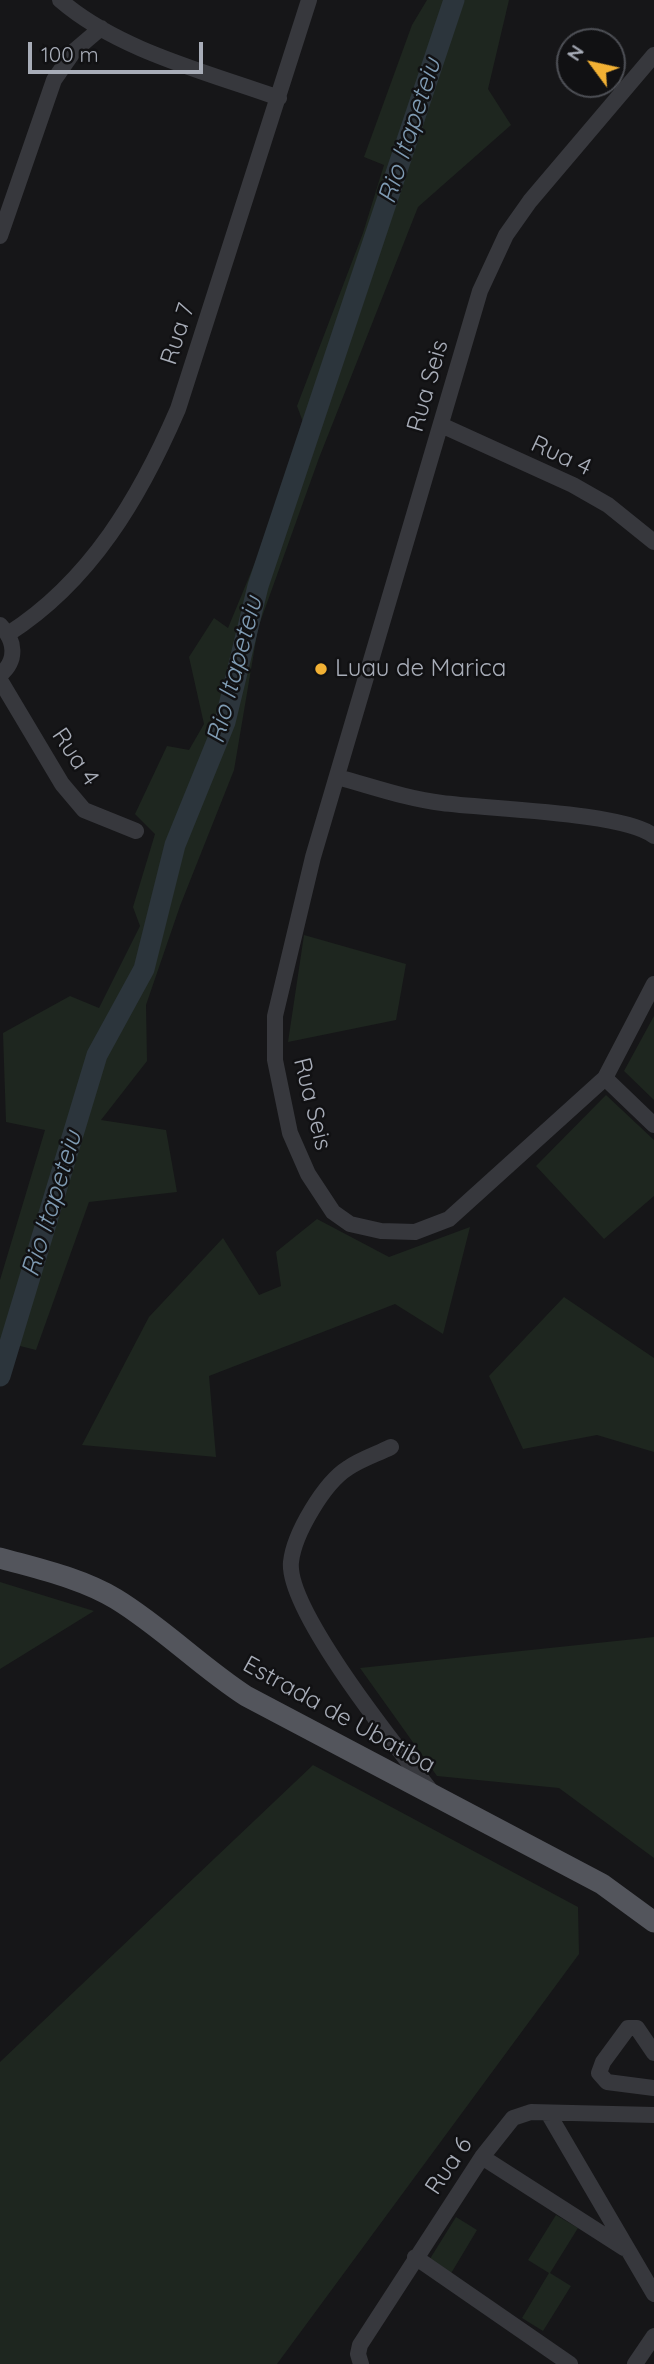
<!DOCTYPE html>
<html>
<head>
<meta charset="utf-8">
<style>
  body { margin:0 }
  #map { position:relative; width:654px; height:2364px; overflow:hidden; background:#161618; font-family:Quicksand,sans-serif }
  canvas { display:block }
  .north { position:absolute; left:556px; top:28px; width:70px; height:70px; box-sizing:border-box; background:#111113; border:2px solid #4d4f55; border-radius:50%; rotate:303deg; font-size:19px; font-weight:700; line-height:28px; text-align:center; color:#a8adb8 }
  .north::after { content:''; display:block; margin:auto; width:24px; height:32px; background:#f2b134; clip-path:polygon(50% 0,100% 100%,50% 72%,0 100%) }
  .scale { position:absolute; left:28px; top:42px; width:175px; height:32px; box-sizing:border-box; border:4px solid #a8adb8; border-top:0; padding-left:9px; font-size:21px; line-height:24px; white-space:nowrap; color:#a8adb8; -webkit-text-stroke:5px #111113; paint-order:stroke }
</style>
</head>
<body>
<div id="map">
<canvas width="654" height="2364"></canvas>
<div class="north">N</div>
<div class="scale">100 m</div>
</div>
<script>
const context = document.querySelector('canvas').getContext('2d');
context.lineJoin = 'round';
function paint(path, color) {
  context.fillStyle = color;
  context.fill(path, 'evenodd');
}
function strokePath(path, color, width, dash) {
  context.strokeStyle = color;
  context.lineWidth = width;
  context.lineCap = dash ? 'butt' : 'round';
  context.setLineDash(dash || []);
  context.stroke(path);
}
function label(font, color, halo, rows, align = 'center') {
  context.font = font + ' Quicksand,sans-serif';
  context.lineWidth = 5;
  context.setLineDash([]);
  context.textBaseline = 'middle';
  context.strokeStyle = halo;
  context.fillStyle = color;
  for (const [text, x, y, turn = 0] of rows) {
    context.save();
    context.translate(x, y);
    context.rotate((+turn || 0) * Math.PI / 180);
    context.textAlign = isNaN(turn) ? turn : align;
    if (halo) context.strokeText(text, 0, 0);
    context.fillText(text, 0, 0);
    context.restore();
  }
}
const green = new Path2D(`
  M 427,0 L 509,0 L 488,89 L 511,125 L 418,207 L 319,458 L 258,628 L 234,770 L 180,906 L 146,1005 L 147,1061 L 101,1120 L 166,1130 L 177,1192 L 89,1202 L 36,1350 L 0,1341 L 0,1280 L 45,1130 L 6,1122 L 3,1033 L 70,996 L 99,1008 L 140,926 L 133,907 L 155,834 L 135,814 L 167,746 L 189,750 L 204,724 L 189,657 L 214,618 L 228,628 L 275,514 L 303,422 L 297,406 L 363,233 L 384,165 L 364,157 L 412,25 Z
  M 304,935 L 406,964 L 396,1020 L 288,1042 Z
  M 654,1016 L 654,1100 L 624,1071 Z
  M 606,1095 L 654,1140 L 654,1196 L 604,1239 L 536,1166 Z
  M 317,1219 L 389,1257 L 470,1227 L 443,1334 L 395,1304 L 209,1376 L 216,1457 L 82,1445 L 149,1317 L 223,1238 L 259,1295 L 281,1286 L 276,1252 Z
  M 564,1297 L 654,1358 L 654,1452 L 597,1435 L 523,1449 L 489,1376 Z
  M 0,1582 L 94,1611 L 0,1669 Z
  M 654,1637 L 654,1858 L 559,1788 L 437,1776 L 360,1668 Z
  M 313,1765 L 578,1907 L 579,1954 L 277,2364 L 0,2364 L 0,2062 Z
  M 556,2215 L 578,2228 L 550,2273 L 571,2286 L 543,2331 L 522,2318 L 549,2273 L 528,2260 Z
  M 456,2217 L 477,2230 L 450,2275 L 428,2262 Z`);
const river = new Path2D(`
  M 0,1376 L 97,1055 L 144,969 L 175,845 L 225,722 L 258,586 L 454,0`);
const minor = new Path2D(`
  M 60,0 C 119,51 207,72 279,98
  M 654,55 L 530,201 L 506,235 L 480,291 L 313,857 L 275,1016 L 275,1060 L 290,1133 L 308,1174 L 333,1212 L 350,1224 L 381,1231 L 415,1232 L 449,1219 L 605,1078 L 654,984
  M 0,236 L 54,80 L 74,51 L 101,28
  M 441,425 L 573,485 L 608,505 L 654,542
  M 0,625 C 15,640 18,660 0,675
  M 8,634 C 91,581 140,497 178,409 L 309,0
  M 0,680 L 62,784 L 84,810 L 136,831
  M 337,777 C 371,786 407,799 442,803 C 486,809 624,812 654,836
  M 605,1078 L 654,1125
  M 391,1447 C 377,1454 361,1459 348,1468 C 324,1483 294,1534 291,1562 C 286,1610 399,1750 431,1791
  M 654,2053 L 637,2028 L 628,2028 L 603,2062 L 599,2073 L 607,2082 L 654,2088
  M 548,2113 L 654,2294
  M 482,2157 L 624,2248
  M 415,2257 L 570,2364
  M 361,2364 L 358,2354 L 360,2345 L 482,2157 L 513,2118 L 531,2112 L 654,2115
  M 635,2364 L 654,2336`);
const major = new Path2D(`
  M 0,1558 C 39,1569 81,1578 116,1599 C 162,1627 201,1667 246,1696 L 602,1884 L 654,1922`);
const markers = [
  [321,669,7,"#f2b134"]
];
const streetNames = [
  ["Rua 7",178,334,-72],
  ["Rua Seis",428,386,-74],
  ["Rua 4",561,456,25],
  ["Rua 4",75,757,56],
  ["Rua Seis",312,1104,76],
  ["Estrada de Ubatiba",339,1715,29],
  ["Rua 6",449,2166,-56]
];
const poiNames = [
  ["Luau de Marica",335,669]
];
const waterNames = [
  ["Rio Itapeteiu",410,131,-72],
  ["Rio Itapeteiu",235,670,-75],
  ["Rio Itapeteiu",52,1204,-73]
];
paint(green, '#1e261f');
strokePath(river, '#2c353c', 21);
strokePath(minor, '#37383d', 16);
strokePath(major, '#53555c', 21);
for (const [x, y, r, color] of markers) {
  const dot = new Path2D();
  dot.arc(x, y, r, 0, 2 * Math.PI);
  context.fillStyle = color;
  context.fill(dot);
  strokePath(dot, '#111113', 2.5);
}
label('24px', '#a8adb8', '#111113', streetNames);
label('24px', '#a8adb8', '#111113', poiNames, 'left');
label('italic 26px', '#7f9bb3', '#111113', waterNames);
</script>
</body>
</html>
